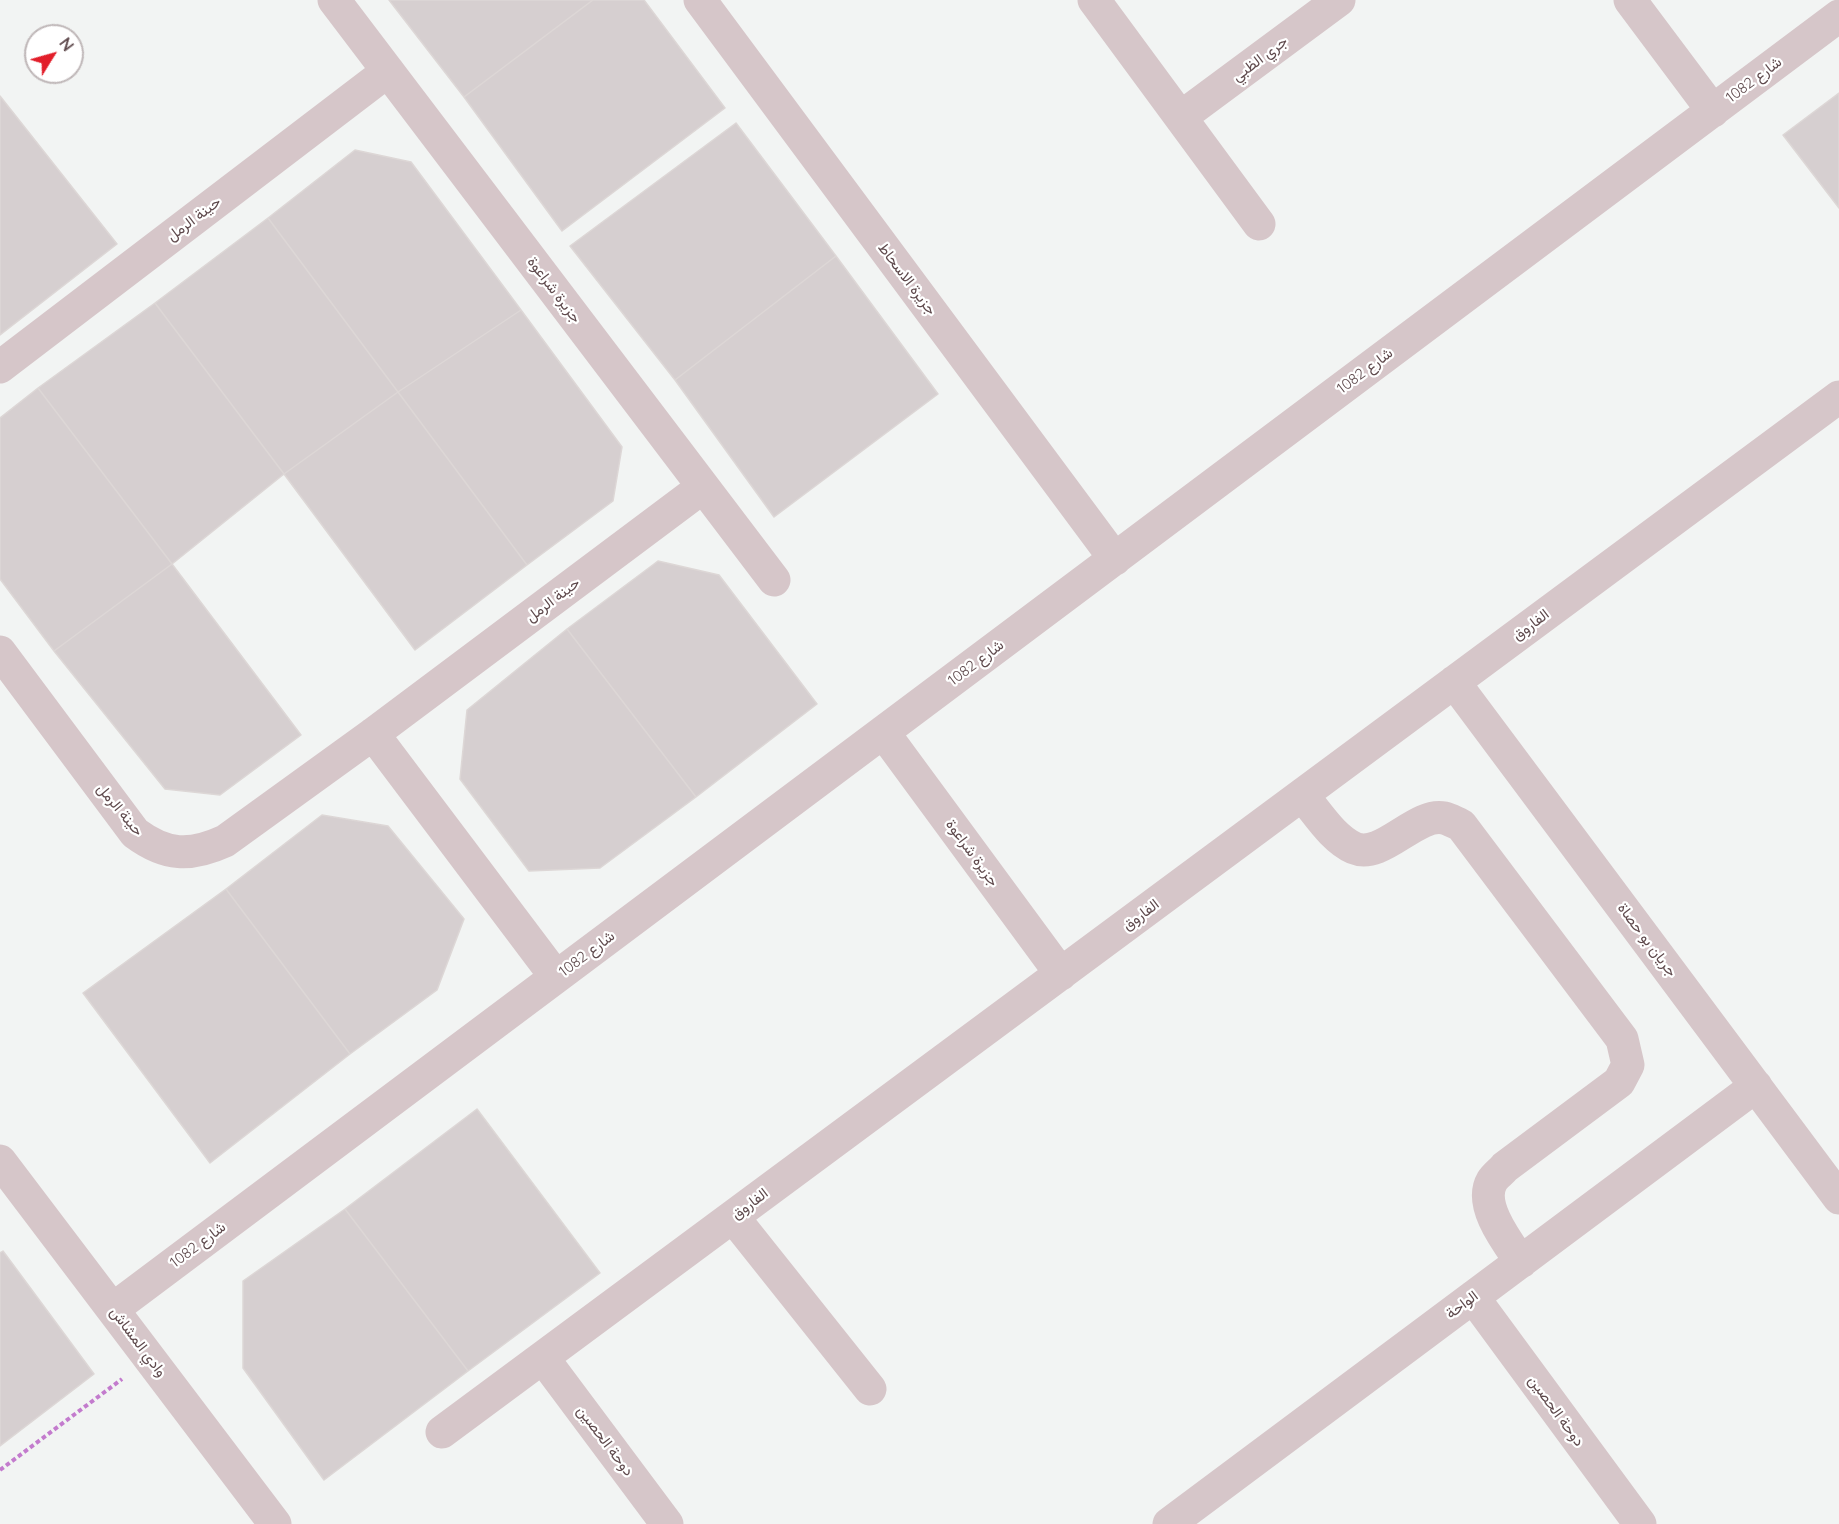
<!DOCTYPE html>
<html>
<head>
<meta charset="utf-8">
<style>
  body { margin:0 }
  #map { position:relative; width:1839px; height:1524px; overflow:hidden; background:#f2f4f3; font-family:Quicksand,sans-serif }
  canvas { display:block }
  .north { position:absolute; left:24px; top:24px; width:60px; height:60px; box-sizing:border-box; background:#fff; border:2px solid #bfb7b8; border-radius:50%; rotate:53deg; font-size:16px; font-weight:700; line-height:24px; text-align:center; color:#5f4a4d }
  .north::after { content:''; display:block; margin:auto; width:21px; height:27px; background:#e21e2a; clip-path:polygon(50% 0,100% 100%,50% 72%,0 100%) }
</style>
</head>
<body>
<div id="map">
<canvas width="1839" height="1524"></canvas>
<div class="north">N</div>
</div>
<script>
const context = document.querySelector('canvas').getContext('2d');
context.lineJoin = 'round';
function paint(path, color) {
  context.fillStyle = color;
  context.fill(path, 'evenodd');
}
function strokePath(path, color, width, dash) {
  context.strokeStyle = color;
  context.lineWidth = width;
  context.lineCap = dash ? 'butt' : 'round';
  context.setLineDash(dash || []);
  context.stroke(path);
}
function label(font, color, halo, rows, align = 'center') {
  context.font = font + ' Quicksand,Vazirmatn,sans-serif';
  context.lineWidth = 4.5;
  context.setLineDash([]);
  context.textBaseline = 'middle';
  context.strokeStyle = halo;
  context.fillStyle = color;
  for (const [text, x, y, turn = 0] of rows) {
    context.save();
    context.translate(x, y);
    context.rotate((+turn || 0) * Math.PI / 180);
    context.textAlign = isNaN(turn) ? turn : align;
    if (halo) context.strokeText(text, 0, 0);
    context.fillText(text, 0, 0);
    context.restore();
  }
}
const building = new Path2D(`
  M 389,0 L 593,0 L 464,97 Z
  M 593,0 L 644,0 L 725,108 L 562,231 L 464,97 Z
  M 1839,93 L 1839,208 L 1783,135 Z
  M 0,96 L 117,244 L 0,335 Z
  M 736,123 L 836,256 L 675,380 L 570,246 Z
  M 355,150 L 411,162 L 521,310 L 398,392 L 268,218 Z
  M 268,218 L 398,392 L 284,474 L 155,303 Z
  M 836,256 L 938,394 L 774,517 L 675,380 Z
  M 155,303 L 284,474 L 172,564 L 38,388 Z
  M 521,310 L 622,447 L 613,501 L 527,565 L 398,392 Z
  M 38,388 L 172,564 L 54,651 L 0,579 L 0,418 Z
  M 398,392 L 527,565 L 415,650 L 284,474 Z
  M 658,561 L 719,575 L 817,704 L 696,797 L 567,629 Z
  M 172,564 L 301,735 L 220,795 L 165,789 L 54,651 Z
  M 567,629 L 696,797 L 600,868 L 529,871 L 460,779 L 467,710 Z
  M 322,815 L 388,826 L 464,919 L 437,990 L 350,1054 L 226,889 Z
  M 226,889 L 350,1054 L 210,1163 L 83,993 Z
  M 477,1109 L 600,1273 L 468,1371 L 345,1209 Z
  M 345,1209 L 468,1371 L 324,1480 L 243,1368 L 243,1281 Z
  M 3,1251 L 94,1374 L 0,1446 L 0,1253 Z`);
const path = new Path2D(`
  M 0,1470 L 122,1379`);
const minor = new Path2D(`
  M 334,0 L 774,580
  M 700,0 L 1115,559
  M 1094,0 L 1259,224
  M 1630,0 L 1713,111
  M 1181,117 L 1339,0
  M 0,367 L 388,71
  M 0,652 L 135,833 C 166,856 190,857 225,841 L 373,734 L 703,487
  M 1454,682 L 1839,1198
  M 883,732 L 1061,974
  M 373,734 L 556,977
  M 1302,795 C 1317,812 1332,838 1354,848 C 1382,860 1416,812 1444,818 C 1449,819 1456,823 1461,825 L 1622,1039 L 1628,1065 L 1619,1082 L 1505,1167 C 1501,1172 1495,1176 1492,1181 C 1478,1205 1508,1243 1521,1262
  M 0,1161 L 275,1524
  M 733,1217 L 870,1389
  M 1473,1297 L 1640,1524
  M 113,1309 L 1839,16
  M 543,1358 L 667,1524
  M 442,1432 L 1839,397
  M 1169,1524 L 1756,1086`);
const streetNames = [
  ["جري الظبي",1260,59,-37],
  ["شارع 1082",1754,80,-37],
  ["حينة الرمل",194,219,-37],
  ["جزيرة الاسحاط",907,279,53],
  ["جزيرة شراعوة",554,290,53],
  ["شارع 1082",1365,371,-37],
  ["حينة الرمل",553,600,-37],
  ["الفاروق",1531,625,-37],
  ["شارع 1082",976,663,-37],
  ["حينة الرمل",120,810,50],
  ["جزيرة شراعوة",972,853,54],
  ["الفاروق",1141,915,-37],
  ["جريان بو حصاة",1647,940,53],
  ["شارع 1082",587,954,-37],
  ["الفاروق",750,1204,-37],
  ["شارع 1082",198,1245,-37],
  ["الواحة",1462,1305,-37],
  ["وادي المشاش",138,1342,53],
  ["دوحة الحصين",1556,1411,54],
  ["دوحة الحصين",605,1441,53]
];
paint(building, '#d6cfd0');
strokePath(building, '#ddd7d6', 1.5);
strokePath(path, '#c37bcd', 4, [4.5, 3]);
strokePath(minor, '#d6c6c9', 33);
label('15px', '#5f4a4d', '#fff', streetNames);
</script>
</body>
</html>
